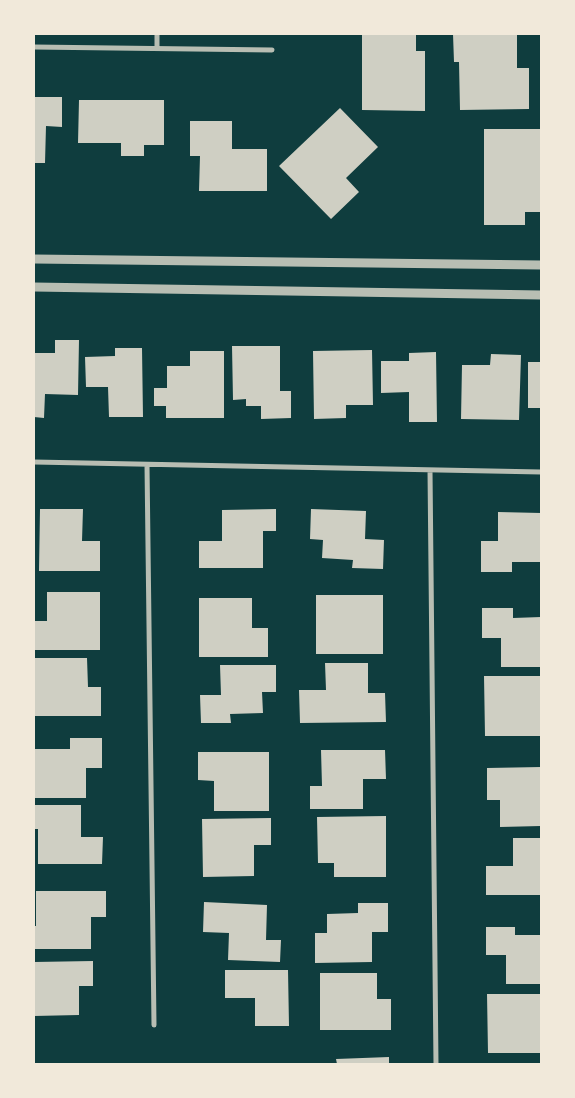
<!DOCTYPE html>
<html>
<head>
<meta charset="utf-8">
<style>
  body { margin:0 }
  #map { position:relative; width:575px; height:1098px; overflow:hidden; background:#0f3d3e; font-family:"Roboto Serif",serif }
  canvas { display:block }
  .frame { position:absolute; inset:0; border:35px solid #f1e9da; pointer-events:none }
</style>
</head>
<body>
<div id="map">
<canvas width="575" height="1098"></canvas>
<div class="frame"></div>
</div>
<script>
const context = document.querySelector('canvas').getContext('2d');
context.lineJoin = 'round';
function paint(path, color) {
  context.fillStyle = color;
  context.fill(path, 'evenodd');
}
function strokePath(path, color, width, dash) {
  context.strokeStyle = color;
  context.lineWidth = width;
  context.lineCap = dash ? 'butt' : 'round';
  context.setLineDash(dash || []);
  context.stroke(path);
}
const building = new Path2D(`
  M 362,34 L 416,34 L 416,51 L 425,51 L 425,111 L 362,110 Z
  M 453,34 L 517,34 L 517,68 L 529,68 L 529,109 L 460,110 L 459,62 L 454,62 Z
  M 34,97 L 62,97 L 62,127 L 46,126 L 45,163 L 34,163 Z
  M 79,100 L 164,100 L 164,145 L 144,145 L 144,156 L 121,156 L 121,143 L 78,143 Z
  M 340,108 L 378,147 L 346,178 L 359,192 L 331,219 L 279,166 Z
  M 190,121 L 232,121 L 232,149 L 267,149 L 267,191 L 199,191 L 200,156 L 190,156 Z
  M 484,129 L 541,129 L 541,212 L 525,212 L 525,225 L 484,225 Z
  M 55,340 L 79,340 L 78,395 L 45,394 L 44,418 L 34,417 L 34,353 L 55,353 Z
  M 232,346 L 280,346 L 280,391 L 291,391 L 291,418 L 261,419 L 261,406 L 246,406 L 246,399 L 233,400 Z
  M 115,348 L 142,348 L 143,417 L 109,417 L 108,387 L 86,387 L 85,357 L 115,356 Z
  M 372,350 L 373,405 L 346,405 L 346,418 L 314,419 L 313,351 Z
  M 190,351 L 224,351 L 224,418 L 166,418 L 166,406 L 154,406 L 154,388 L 167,388 L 167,366 L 190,366 Z
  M 436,352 L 437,422 L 409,422 L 409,392 L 381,393 L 381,361 L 409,361 L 409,353 Z
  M 491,354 L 521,355 L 519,420 L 461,419 L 462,365 L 490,365 Z
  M 528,362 L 541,362 L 541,408 L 528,408 Z
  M 40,509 L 83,509 L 82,541 L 100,541 L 100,571 L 39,571 Z
  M 276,509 L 276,531 L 263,531 L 263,568 L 199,568 L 199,541 L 222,541 L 222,510 Z
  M 311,509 L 366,511 L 365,539 L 384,540 L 383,569 L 352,568 L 353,560 L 322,558 L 323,540 L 310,539 Z
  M 498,512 L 541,513 L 541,562 L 512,562 L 512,572 L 481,572 L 481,541 L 498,541 Z
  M 47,592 L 100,592 L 100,650 L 34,650 L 34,621 L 47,621 Z
  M 316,595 L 383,595 L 383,654 L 316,654 Z
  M 199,598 L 252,598 L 252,628 L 268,628 L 268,657 L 199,657 Z
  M 482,608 L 513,608 L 513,618 L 541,617 L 541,667 L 501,667 L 501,638 L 482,638 Z
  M 34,658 L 87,658 L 88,687 L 101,687 L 101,716 L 34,716 Z
  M 325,663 L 368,663 L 368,693 L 385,693 L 386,722 L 300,723 L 299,690 L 326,690 Z
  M 220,665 L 276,665 L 276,692 L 262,692 L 263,713 L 230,714 L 231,723 L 201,723 L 200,695 L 221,695 Z
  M 484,676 L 541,676 L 541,736 L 485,736 Z
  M 70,738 L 102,738 L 102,768 L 86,768 L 86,798 L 34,798 L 34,749 L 70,749 Z
  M 321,750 L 385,750 L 386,779 L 363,779 L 363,809 L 310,809 L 310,786 L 322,786 Z
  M 198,752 L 269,752 L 269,811 L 214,811 L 214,781 L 198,780 Z
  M 541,767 L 541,826 L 500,827 L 500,800 L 487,800 L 487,768 Z
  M 34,805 L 81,805 L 81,837 L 103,837 L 102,864 L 38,864 L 38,829 L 34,829 Z
  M 386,816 L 386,877 L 334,877 L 334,863 L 318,863 L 317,817 Z
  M 271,818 L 271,845 L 254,845 L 254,876 L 203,877 L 202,819 Z
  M 513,838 L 541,838 L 541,895 L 486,895 L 486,866 L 513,866 Z
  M 36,891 L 106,891 L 106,917 L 91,917 L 91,949 L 34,949 L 34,926 L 36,926 Z
  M 204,902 L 267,905 L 266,940 L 281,940 L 280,962 L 228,960 L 229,933 L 203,932 Z
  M 358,903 L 388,903 L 388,932 L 372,932 L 372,962 L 315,963 L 315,933 L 327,933 L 327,914 L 358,913 Z
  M 486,927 L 515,927 L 515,935 L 541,935 L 541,984 L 506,984 L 506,955 L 486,955 Z
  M 93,961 L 93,986 L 79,986 L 79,1015 L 34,1016 L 34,962 Z
  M 225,970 L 288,970 L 289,1026 L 255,1026 L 255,998 L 225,998 Z
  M 320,973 L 377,973 L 377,999 L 391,999 L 391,1030 L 320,1030 Z
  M 487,994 L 541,994 L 541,1053 L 488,1053 Z
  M 389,1057 L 389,1064 L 337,1064 L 336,1059 Z`);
const minor = new Path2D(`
  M 157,34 L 157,48
  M 34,47 L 272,50
  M 34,462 L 541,472
  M 147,465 L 154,1025
  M 430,470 L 436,1064`);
const tertiary = new Path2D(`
  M 34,259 L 541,265
  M 34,287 L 541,295`);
paint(building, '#cfcfc3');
strokePath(minor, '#b8beb3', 5);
strokePath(tertiary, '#b8beb3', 9);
</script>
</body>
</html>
